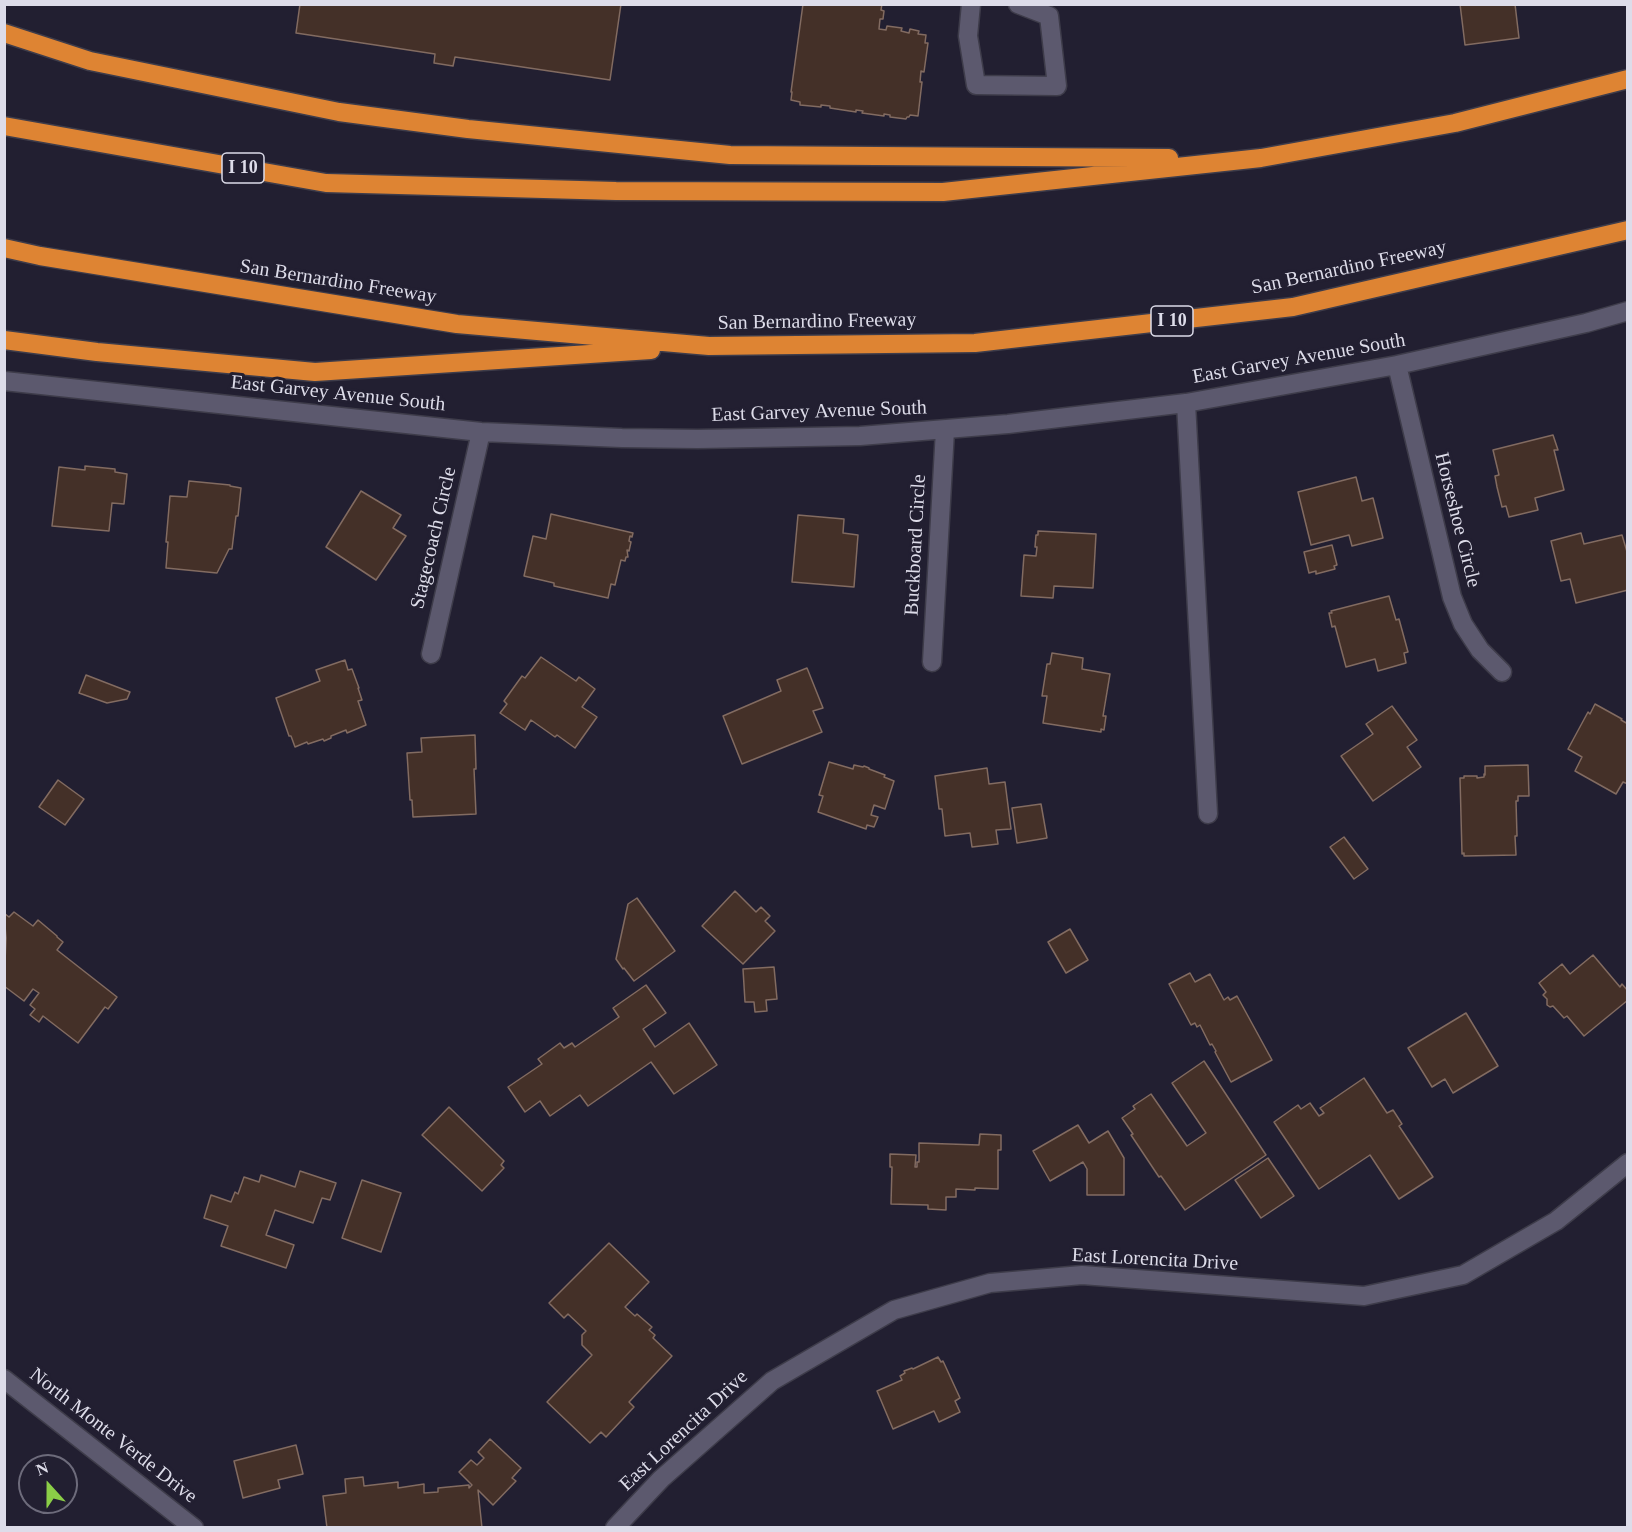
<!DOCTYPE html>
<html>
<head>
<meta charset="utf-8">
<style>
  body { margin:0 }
  #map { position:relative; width:1632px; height:1532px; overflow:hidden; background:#221f31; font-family:Georgia,serif }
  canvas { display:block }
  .frame { position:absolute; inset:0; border:6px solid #dddce9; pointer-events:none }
  .north { position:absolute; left:18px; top:1454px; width:60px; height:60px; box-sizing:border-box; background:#221f31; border:2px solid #6d6b7b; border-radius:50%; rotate:339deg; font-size:16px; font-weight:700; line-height:24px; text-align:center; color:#dddce9 }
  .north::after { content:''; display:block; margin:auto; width:21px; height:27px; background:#8bce47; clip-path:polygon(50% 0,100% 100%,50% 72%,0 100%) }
</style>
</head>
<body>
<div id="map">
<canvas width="1632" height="1532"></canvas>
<div class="frame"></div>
<div class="north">N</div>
</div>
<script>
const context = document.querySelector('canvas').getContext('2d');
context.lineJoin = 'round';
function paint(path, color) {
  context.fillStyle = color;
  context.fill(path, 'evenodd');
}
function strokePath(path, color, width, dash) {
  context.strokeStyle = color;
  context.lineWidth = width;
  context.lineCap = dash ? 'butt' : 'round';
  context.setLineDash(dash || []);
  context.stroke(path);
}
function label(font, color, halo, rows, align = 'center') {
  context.font = font + ' Georgia,serif';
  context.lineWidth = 6;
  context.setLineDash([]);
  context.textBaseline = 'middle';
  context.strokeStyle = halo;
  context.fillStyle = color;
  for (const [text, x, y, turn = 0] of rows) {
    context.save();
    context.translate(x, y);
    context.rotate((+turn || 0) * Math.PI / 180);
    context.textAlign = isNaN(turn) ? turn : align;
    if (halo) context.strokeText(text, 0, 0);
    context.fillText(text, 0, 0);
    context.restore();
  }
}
const building = new Path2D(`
  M 300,4 L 621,4 L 610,80 L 455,57 L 453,66 L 434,63 L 435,54 L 296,33 Z
  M 803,4 L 882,4 L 881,10 L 884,11 L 883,19 L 880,19 L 879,29 L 886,30 L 887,26 L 902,28 L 901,31 L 909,33 L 910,29 L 919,31 L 918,34 L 926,35 L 925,43 L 928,43 L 924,72 L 921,71 L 920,82 L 922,82 L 918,116 L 910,115 L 909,117 L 907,117 L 906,119 L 890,117 L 890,115 L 884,114 L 884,116 L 862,113 L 863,111 L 856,110 L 856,112 L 830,108 L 830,106 L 821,105 L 821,107 L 800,105 L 800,102 L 791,100 L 792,92 L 791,92 Z
  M 1460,4 L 1515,4 L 1519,38 L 1465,45 Z
  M 1553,435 L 1558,450 L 1554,450 L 1564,490 L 1535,498 L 1538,510 L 1509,517 L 1506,506 L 1502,507 L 1497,487 L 1495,476 L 1499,475 L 1493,450 Z
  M 85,466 L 115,469 L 115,472 L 127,474 L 124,504 L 112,503 L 109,531 L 52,526 L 59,467 L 85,470 Z
  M 1356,477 L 1362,501 L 1373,498 L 1383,538 L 1352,546 L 1349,535 L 1311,545 L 1298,492 Z
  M 189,481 L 230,485 L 230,486 L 241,488 L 238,516 L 236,516 L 232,549 L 229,549 L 217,573 L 166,568 L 168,542 L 166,542 L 170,496 L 187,497 Z
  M 361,491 L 401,515 L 393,528 L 406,536 L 376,580 L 326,547 Z
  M 551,514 L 633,533 L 632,537 L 630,536 L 629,541 L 631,542 L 629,551 L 627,550 L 628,557 L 626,557 L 625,561 L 621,560 L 615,585 L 611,584 L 608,598 L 554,586 L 554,583 L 524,576 L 533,536 L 546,539 Z
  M 798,515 L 844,519 L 843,533 L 858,535 L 854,587 L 792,582 Z
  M 1038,531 L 1096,534 L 1093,588 L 1054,586 L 1053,598 L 1021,596 L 1024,555 L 1036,556 L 1037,547 L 1035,547 L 1036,535 L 1038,535 Z
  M 1581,533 L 1584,544 L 1622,535 L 1628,555 L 1628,590 L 1576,603 L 1570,579 L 1561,581 L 1551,541 Z
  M 1332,545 L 1337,565 L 1334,566 L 1335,569 L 1316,574 L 1316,571 L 1309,573 L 1304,552 Z
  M 1389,596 L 1396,620 L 1399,619 L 1408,652 L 1404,653 L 1406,663 L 1378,671 L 1375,659 L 1346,667 L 1335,626 L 1332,627 L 1329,613 L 1332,613 L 1331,611 Z
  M 1052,653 L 1083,658 L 1082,669 L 1110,674 L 1103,716 L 1106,716 L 1104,730 L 1101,729 L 1101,732 L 1043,723 L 1047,696 L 1042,696 L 1047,664 L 1050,664 Z
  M 541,657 L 576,681 L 579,677 L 595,689 L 582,707 L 597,717 L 575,748 L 557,735 L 555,737 L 531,720 L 525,730 L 500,713 L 507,704 L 504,701 L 522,676 L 525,678 Z
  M 345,660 L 348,670 L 352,669 L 359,688 L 358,688 L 362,700 L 358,701 L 366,725 L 347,733 L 346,730 L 331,736 L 331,738 L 324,741 L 323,739 L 308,744 L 307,742 L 295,747 L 291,736 L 289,736 L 276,698 L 320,681 L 316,670 Z
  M 807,668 L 823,708 L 813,711 L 822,732 L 742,764 L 723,716 L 781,691 L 777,680 Z
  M 86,675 L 130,692 L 127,699 L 107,703 L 79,693 Z
  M 1595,704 L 1622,719 L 1621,720 L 1628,724 L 1628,784 L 1623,782 L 1616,794 L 1575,771 L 1582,757 L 1568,749 L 1588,712 L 1590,714 Z
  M 1392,706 L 1417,740 L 1407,747 L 1421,767 L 1373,801 L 1341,756 L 1373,734 L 1366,724 Z
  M 475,735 L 476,769 L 474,769 L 476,814 L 413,817 L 412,800 L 410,800 L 407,753 L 422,752 L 421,738 Z
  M 829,762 L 853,769 L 854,765 L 863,767 L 864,766 L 869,768 L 869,769 L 885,775 L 884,777 L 894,781 L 885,809 L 874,805 L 871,815 L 878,817 L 874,827 L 867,825 L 866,829 L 818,812 L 823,796 L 819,795 Z
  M 1528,765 L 1529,796 L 1518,796 L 1518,801 L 1516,801 L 1517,836 L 1515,836 L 1516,855 L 1464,856 L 1464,853 L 1462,854 L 1460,778 L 1464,778 L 1464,776 L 1477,776 L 1477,778 L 1484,777 L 1484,774 L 1485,775 L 1485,766 Z
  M 987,768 L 989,784 L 1005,782 L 1011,829 L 996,830 L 998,844 L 972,847 L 970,833 L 945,836 L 942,809 L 939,809 L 935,776 Z
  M 58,780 L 84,799 L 65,825 L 39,807 Z
  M 1041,804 L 1047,838 L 1017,843 L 1012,808 Z
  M 1344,837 L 1368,869 L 1354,879 L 1330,847 Z
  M 735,891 L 756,912 L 761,907 L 770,916 L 765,921 L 775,931 L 743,964 L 702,926 Z
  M 637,898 L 675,951 L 634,981 L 624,968 L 623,969 L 616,959 L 628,904 Z
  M 14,912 L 33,926 L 38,920 L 57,936 L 57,937 L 63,942 L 57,950 L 117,997 L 108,1009 L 105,1007 L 78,1043 L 43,1016 L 39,1022 L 30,1015 L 35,1009 L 30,1005 L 39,993 L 33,989 L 24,1001 L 4,986 L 6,938 L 4,913 L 9,917 Z
  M 1070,929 L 1088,960 L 1066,973 L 1048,942 Z
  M 1593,955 L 1620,987 L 1622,984 L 1628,991 L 1628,1000 L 1584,1036 L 1567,1016 L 1564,1018 L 1553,1006 L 1550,1007 L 1547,1005 L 1547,999 L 1543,995 L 1546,992 L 1539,983 L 1562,964 L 1570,974 Z
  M 774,967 L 777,999 L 766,1000 L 767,1011 L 755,1012 L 754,1002 L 745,1002 L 743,969 Z
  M 1190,973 L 1195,982 L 1210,974 L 1224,1000 L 1228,997 L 1230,1000 L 1237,996 L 1272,1060 L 1231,1082 L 1215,1052 L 1216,1051 L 1212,1044 L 1210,1045 L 1200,1025 L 1197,1027 L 1195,1023 L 1191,1025 L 1169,984 Z
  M 646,985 L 666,1013 L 643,1029 L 655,1047 L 689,1023 L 717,1065 L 674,1094 L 651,1062 L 588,1106 L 580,1095 L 550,1116 L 540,1101 L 525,1112 L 508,1087 L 542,1064 L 538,1059 L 560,1043 L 564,1048 L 572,1043 L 575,1047 L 619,1017 L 613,1008 Z
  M 1466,1013 L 1498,1066 L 1453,1093 L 1445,1079 L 1432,1087 L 1408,1048 Z
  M 1204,1061 L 1266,1155 L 1185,1210 L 1161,1176 L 1159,1177 L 1131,1135 L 1133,1134 L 1122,1118 L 1135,1109 L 1133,1106 L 1151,1094 L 1187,1146 L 1206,1133 L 1172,1083 Z
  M 1364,1078 L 1387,1113 L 1393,1110 L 1402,1124 L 1399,1126 L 1433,1177 L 1399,1199 L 1370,1155 L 1319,1189 L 1274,1122 L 1298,1105 L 1301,1109 L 1310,1103 L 1319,1116 L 1324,1113 L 1320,1108 Z
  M 449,1107 L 504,1161 L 501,1165 L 504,1168 L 482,1191 L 422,1135 Z
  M 1078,1125 L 1089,1143 L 1108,1131 L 1124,1158 L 1124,1195 L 1087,1195 L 1087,1169 L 1083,1162 L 1050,1181 L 1033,1151 Z
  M 980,1134 L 1001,1135 L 1001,1150 L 998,1150 L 998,1189 L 975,1188 L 975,1190 L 956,1189 L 956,1197 L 946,1197 L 946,1210 L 928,1209 L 928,1205 L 891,1204 L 892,1167 L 890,1167 L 890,1154 L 916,1155 L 915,1167 L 917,1167 L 917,1162 L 919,1162 L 919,1143 L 979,1145 Z
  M 1268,1158 L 1294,1196 L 1261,1218 L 1235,1180 Z
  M 300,1171 L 336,1183 L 330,1200 L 322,1198 L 313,1223 L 275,1210 L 266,1235 L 294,1245 L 286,1268 L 221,1246 L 228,1226 L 204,1218 L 211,1195 L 231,1202 L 235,1192 L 238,1194 L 244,1177 L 259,1182 L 261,1175 L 295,1187 Z
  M 362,1180 L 401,1193 L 381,1252 L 342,1238 Z
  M 609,1243 L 649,1282 L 625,1307 L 635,1316 L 637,1314 L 652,1327 L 649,1330 L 655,1335 L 653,1338 L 672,1356 L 629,1402 L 634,1407 L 606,1437 L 601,1432 L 590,1443 L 547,1402 L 592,1355 L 582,1345 L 582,1335 L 586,1331 L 568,1314 L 564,1318 L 549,1303 Z
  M 938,1357 L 941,1362 L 943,1361 L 960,1398 L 955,1401 L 960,1412 L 939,1422 L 934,1411 L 893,1429 L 877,1391 L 902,1380 L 900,1376 L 905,1373 L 904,1371 L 912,1368 L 913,1369 Z
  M 490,1439 L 521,1468 L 512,1478 L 516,1481 L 493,1505 L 478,1490 L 482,1528 L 327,1528 L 323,1496 L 346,1493 L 345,1479 L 363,1477 L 364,1486 L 398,1482 L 398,1488 L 424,1484 L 424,1493 L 438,1492 L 438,1488 L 469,1485 L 469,1488 L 472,1485 L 459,1472 L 471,1460 L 477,1465 L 484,1458 L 478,1452 Z
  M 296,1445 L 303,1474 L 278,1480 L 280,1488 L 243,1498 L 234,1461 Z`);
const minor = new Path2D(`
  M 971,4 L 968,36 L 976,85 L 1057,86 L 1049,16 L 1018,4
  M 1397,365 L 1452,597 L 1463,624 L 1480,650 L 1502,672
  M 4,381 L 481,432 L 622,438 L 698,439 L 860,436 L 1008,424 L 1186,403 L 1397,365 L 1586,323 L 1628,311
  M 1186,403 L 1208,814
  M 431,654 L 481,432
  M 932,662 L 945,430
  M 4,1379 L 194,1528
  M 615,1528 L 661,1479 L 772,1381 L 894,1310 L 990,1283 L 1082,1275 L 1364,1296 L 1463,1275 L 1556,1221 L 1628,1163`);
const highway = new Path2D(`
  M 4,33 L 90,61 L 339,112 L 468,129 L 730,155 L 1169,158
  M 4,126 L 326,183 L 616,191 L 943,192 L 1261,158 L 1455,123 L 1628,79
  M 4,248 L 40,256 L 457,324 L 709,346 L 975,343 L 1293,307 L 1628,230
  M 4,340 L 97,352 L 315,372 L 651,350`);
const shields = [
  [243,168,42],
  [1172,321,42]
];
const shieldNames = [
  ["I 10",243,168],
  ["I 10",1172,321]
];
const streetNames = [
  ["San Bernardino Freeway",1349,268,-12],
  ["San Bernardino Freeway",338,282,9],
  ["San Bernardino Freeway",817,322,-1],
  ["East Garvey Avenue South",1299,359,-10],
  ["East Garvey Avenue South",338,394,6],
  ["East Garvey Avenue South",819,412,-2],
  ["Horseshoe Circle",1457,520,76],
  ["Stagecoach Circle",434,538,-77],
  ["Buckboard Circle",916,545,-87],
  ["East Lorencita Drive",1155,1260,3],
  ["East Lorencita Drive",684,1431,-43],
  ["North Monte Verde Drive",113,1436,38]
];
paint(building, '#443028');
strokePath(building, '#826b61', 1.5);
strokePath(minor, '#3e3c4a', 21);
strokePath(highway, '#3e3c4a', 21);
strokePath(minor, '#5c596e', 18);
strokePath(highway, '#de8433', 18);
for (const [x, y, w] of shields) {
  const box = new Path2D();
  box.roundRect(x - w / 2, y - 15, w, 30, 4.5);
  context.fillStyle = '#221f31';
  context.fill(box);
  strokePath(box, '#dddce9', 1.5);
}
label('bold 18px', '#dddce9', null, shieldNames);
label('20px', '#dddce9', '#221f31', streetNames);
</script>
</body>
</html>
